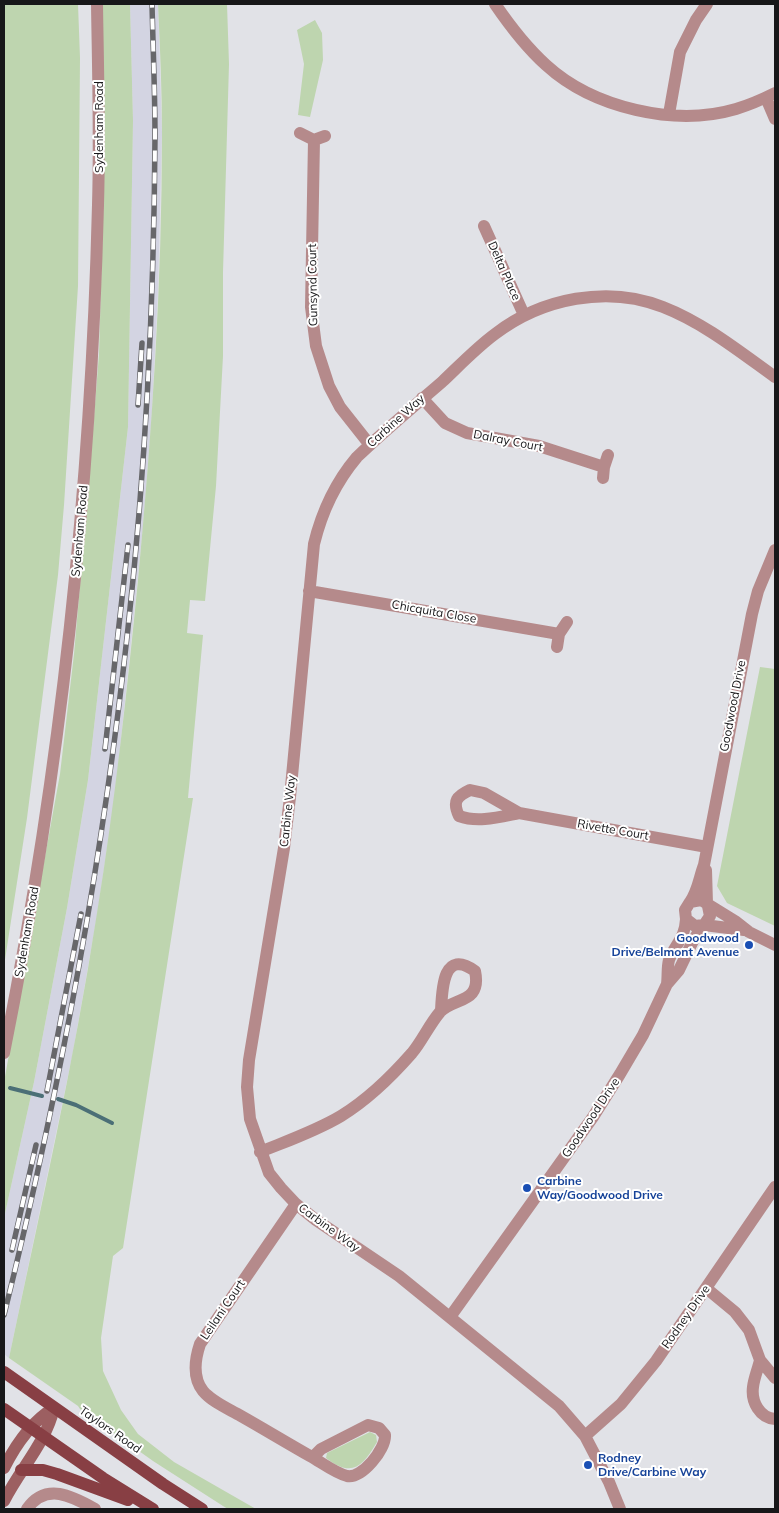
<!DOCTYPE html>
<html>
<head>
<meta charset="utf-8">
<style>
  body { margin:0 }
  #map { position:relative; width:779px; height:1513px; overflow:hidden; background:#e1e2e7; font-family:Mulish,sans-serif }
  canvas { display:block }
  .frame { position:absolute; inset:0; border:5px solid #171719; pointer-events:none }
</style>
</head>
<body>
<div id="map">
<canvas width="779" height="1513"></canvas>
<div class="frame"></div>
</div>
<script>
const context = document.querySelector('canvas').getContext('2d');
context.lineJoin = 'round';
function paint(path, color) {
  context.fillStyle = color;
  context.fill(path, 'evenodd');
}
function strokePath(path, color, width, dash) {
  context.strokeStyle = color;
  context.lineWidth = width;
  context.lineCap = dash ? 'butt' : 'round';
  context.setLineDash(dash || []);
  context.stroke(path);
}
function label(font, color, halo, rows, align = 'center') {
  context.font = font + ' Mulish,sans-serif';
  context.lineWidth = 4;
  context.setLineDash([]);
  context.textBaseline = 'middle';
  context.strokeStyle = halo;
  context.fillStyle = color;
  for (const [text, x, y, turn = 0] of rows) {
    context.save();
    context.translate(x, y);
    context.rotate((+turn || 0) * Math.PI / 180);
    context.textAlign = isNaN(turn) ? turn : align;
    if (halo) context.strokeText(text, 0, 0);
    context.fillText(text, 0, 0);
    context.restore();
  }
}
const built = new Path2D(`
  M 130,4 L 158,4 L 162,133 L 158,289 L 152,413 L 143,527 L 116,788 L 97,916 L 73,1052 L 9,1358 L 4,1354 L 4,1218 L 34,1082 L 67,908 L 88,780 L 128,427 L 133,121 Z`);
const green = new Path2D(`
  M 4,4 L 78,4 L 80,58 L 78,286 L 64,505 L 58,575 L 27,818 L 4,966 Z
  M 101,4 L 130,4 L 133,121 L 128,427 L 88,780 L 67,908 L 34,1082 L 4,1218 L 4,1082 L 60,774 L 74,654 L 86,517 L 99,354 L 104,181 Z
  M 158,4 L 227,4 L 229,64 L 223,272 L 223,356 L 216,486 L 205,601 L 190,600 L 187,633 L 203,635 L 188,798 L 193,798 L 123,1248 L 113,1256 L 101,1338 L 103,1371 L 121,1410 L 138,1434 L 174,1462 L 256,1509 L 228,1509 L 223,1506 L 153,1461 L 80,1409 L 78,1406 L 9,1358 C 40,1210 74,1063 97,913 C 115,802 127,691 138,580 C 152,432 162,283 162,134 C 162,91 160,47 158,4 Z
  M 315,20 L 322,33 L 323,60 L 310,117 L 298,115 L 304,64 L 297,30 Z
  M 760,667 L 775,669 L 775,926 L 727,903 L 717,886 Z
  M 370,1432 L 376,1435 L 377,1442 C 362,1467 352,1478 326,1458 L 327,1453 Z`);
const stream = new Path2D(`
  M 10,1088 L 42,1096
  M 58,1099 L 76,1105 L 112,1123`);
const street = new Path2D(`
  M 495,4 C 510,26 526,47 546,65 C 593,108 675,127 736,109 C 749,105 763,99 775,93
  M 766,98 L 775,119
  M 669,114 L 680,52 L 696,20 L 707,4
  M 300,133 L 314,140 L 325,136
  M 314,140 L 311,307 L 316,346 L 329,386 L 340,407 L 370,445
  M 484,226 L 524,315
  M 422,398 L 445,423 L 467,433 L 539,446 L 604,467
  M 603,478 L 604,467 L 608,455
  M 309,591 L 559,634
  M 557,647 L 559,634 L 567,622
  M 519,813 C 499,817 478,823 459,816 C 452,801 457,796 470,790 L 484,793 L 519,813 L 707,847
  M 706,870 L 707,904
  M 690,902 C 698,891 699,878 704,865 L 752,614 L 758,591 L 775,550
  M 708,906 L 710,916 L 704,925 L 695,926 L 686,919 L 685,910 L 690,902 L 701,900 L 735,921 L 749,932 L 775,945
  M 704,925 L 744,930
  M 667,984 C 668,977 667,967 669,960 C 675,944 685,939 686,919
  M 4,1053 C 60,774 91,491 98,205 C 100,138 98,71 97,4
  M 260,1152 C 287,1141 316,1131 341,1116 C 367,1100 391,1077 412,1053 C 422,1041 429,1025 440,1012 C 454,997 482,1004 475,971 C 443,948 442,989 441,1011
  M 296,1204 L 200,1344 C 195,1359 192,1377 203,1391 C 212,1402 229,1409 241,1416 C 264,1429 287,1443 310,1456 C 321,1462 335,1473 347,1476 C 362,1479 386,1449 385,1435 L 379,1428 L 368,1425 L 321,1449 L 313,1457
  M 706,1288 L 735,1312 L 749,1330 L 760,1360 L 775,1378
  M 450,1317 L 593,1117 L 620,1074 L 643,1035 L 667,984 L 679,970 L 693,941 L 703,925
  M 760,1360 C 758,1369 754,1378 753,1387 C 751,1402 760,1418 775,1419
  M 585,1436 L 621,1404 L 656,1361 L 775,1187
  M 27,1509 C 46,1482 72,1496 95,1509
  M 620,1509 L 609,1482 L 585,1436 L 559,1406 L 399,1276 L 316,1220 L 296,1204 L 281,1188 L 269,1173 L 250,1119 L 247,1087 L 249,1060 L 284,848 L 290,797 L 314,544 C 322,511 335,483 357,457 C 384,431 413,407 442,382 C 459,366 476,348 495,334 C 542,298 608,285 663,307 C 704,323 740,352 775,377`);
const secondary = new Path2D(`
  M 4,1468 C 16,1444 31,1422 54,1408
  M 4,1501 C 20,1469 46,1443 54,1408`);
const primary = new Path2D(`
  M 4,1372 L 163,1484 L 202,1509
  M 4,1409 L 103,1478 L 153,1509
  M 21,1470 L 43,1470 L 57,1474 L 128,1500`);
const rail = new Path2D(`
  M 138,405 L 142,343
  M 105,749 L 128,545
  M 47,1091 L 81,914
  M 12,1250 L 36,1145
  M 4,1315 C 60,1089 103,859 128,628 C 146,465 154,300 155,137 C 155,92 153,48 152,4`);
const markers = [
  [749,945,5,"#1a4fb4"],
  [527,1188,5,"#1a4fb4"],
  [588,1465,5,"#1a4fb4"]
];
const streetNames = [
  ["Sydenham Road",99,127,-90],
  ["Delta Place",504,271,66],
  ["Gunsynd Court",313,285,-91],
  ["Carbine Way",396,421,-42],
  ["Dalray Court",508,441,11],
  ["Sydenham Road",80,531,-85],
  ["Chicquita Close",434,612,10],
  ["Goodwood Drive",733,706,-79],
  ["Carbine Way",288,811,-84],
  ["Rivette Court",613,830,10],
  ["Sydenham Road",27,932,-80],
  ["Goodwood Drive",591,1118,-56],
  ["Carbine Way",329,1228,36],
  ["Leilani Court",223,1310,-56],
  ["Rodney Drive",686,1317,-55],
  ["Taylors Road",110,1430,35]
];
const transitNames = [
  ["Goodwood",739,938,"right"],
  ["Drive/Belmont Avenue",739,952,"right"],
  ["Carbine",537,1181],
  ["Way/Goodwood Drive",537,1195],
  ["Rodney",598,1458],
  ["Drive/Carbine Way",598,1472]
];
paint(built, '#d3d4e2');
paint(green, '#bed5af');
strokePath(stream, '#4b6f76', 4);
strokePath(street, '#b58a8b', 12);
strokePath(secondary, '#9c5f61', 12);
strokePath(primary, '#883f44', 12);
strokePath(rail, '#67676a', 5.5);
strokePath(rail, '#fff', 4, [11]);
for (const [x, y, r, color] of markers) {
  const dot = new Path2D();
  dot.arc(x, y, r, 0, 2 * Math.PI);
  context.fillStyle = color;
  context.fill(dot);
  strokePath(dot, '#fff', 2);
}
label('12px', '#171719', '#fff', streetNames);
label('bold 12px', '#164399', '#fff', transitNames, 'left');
</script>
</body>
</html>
